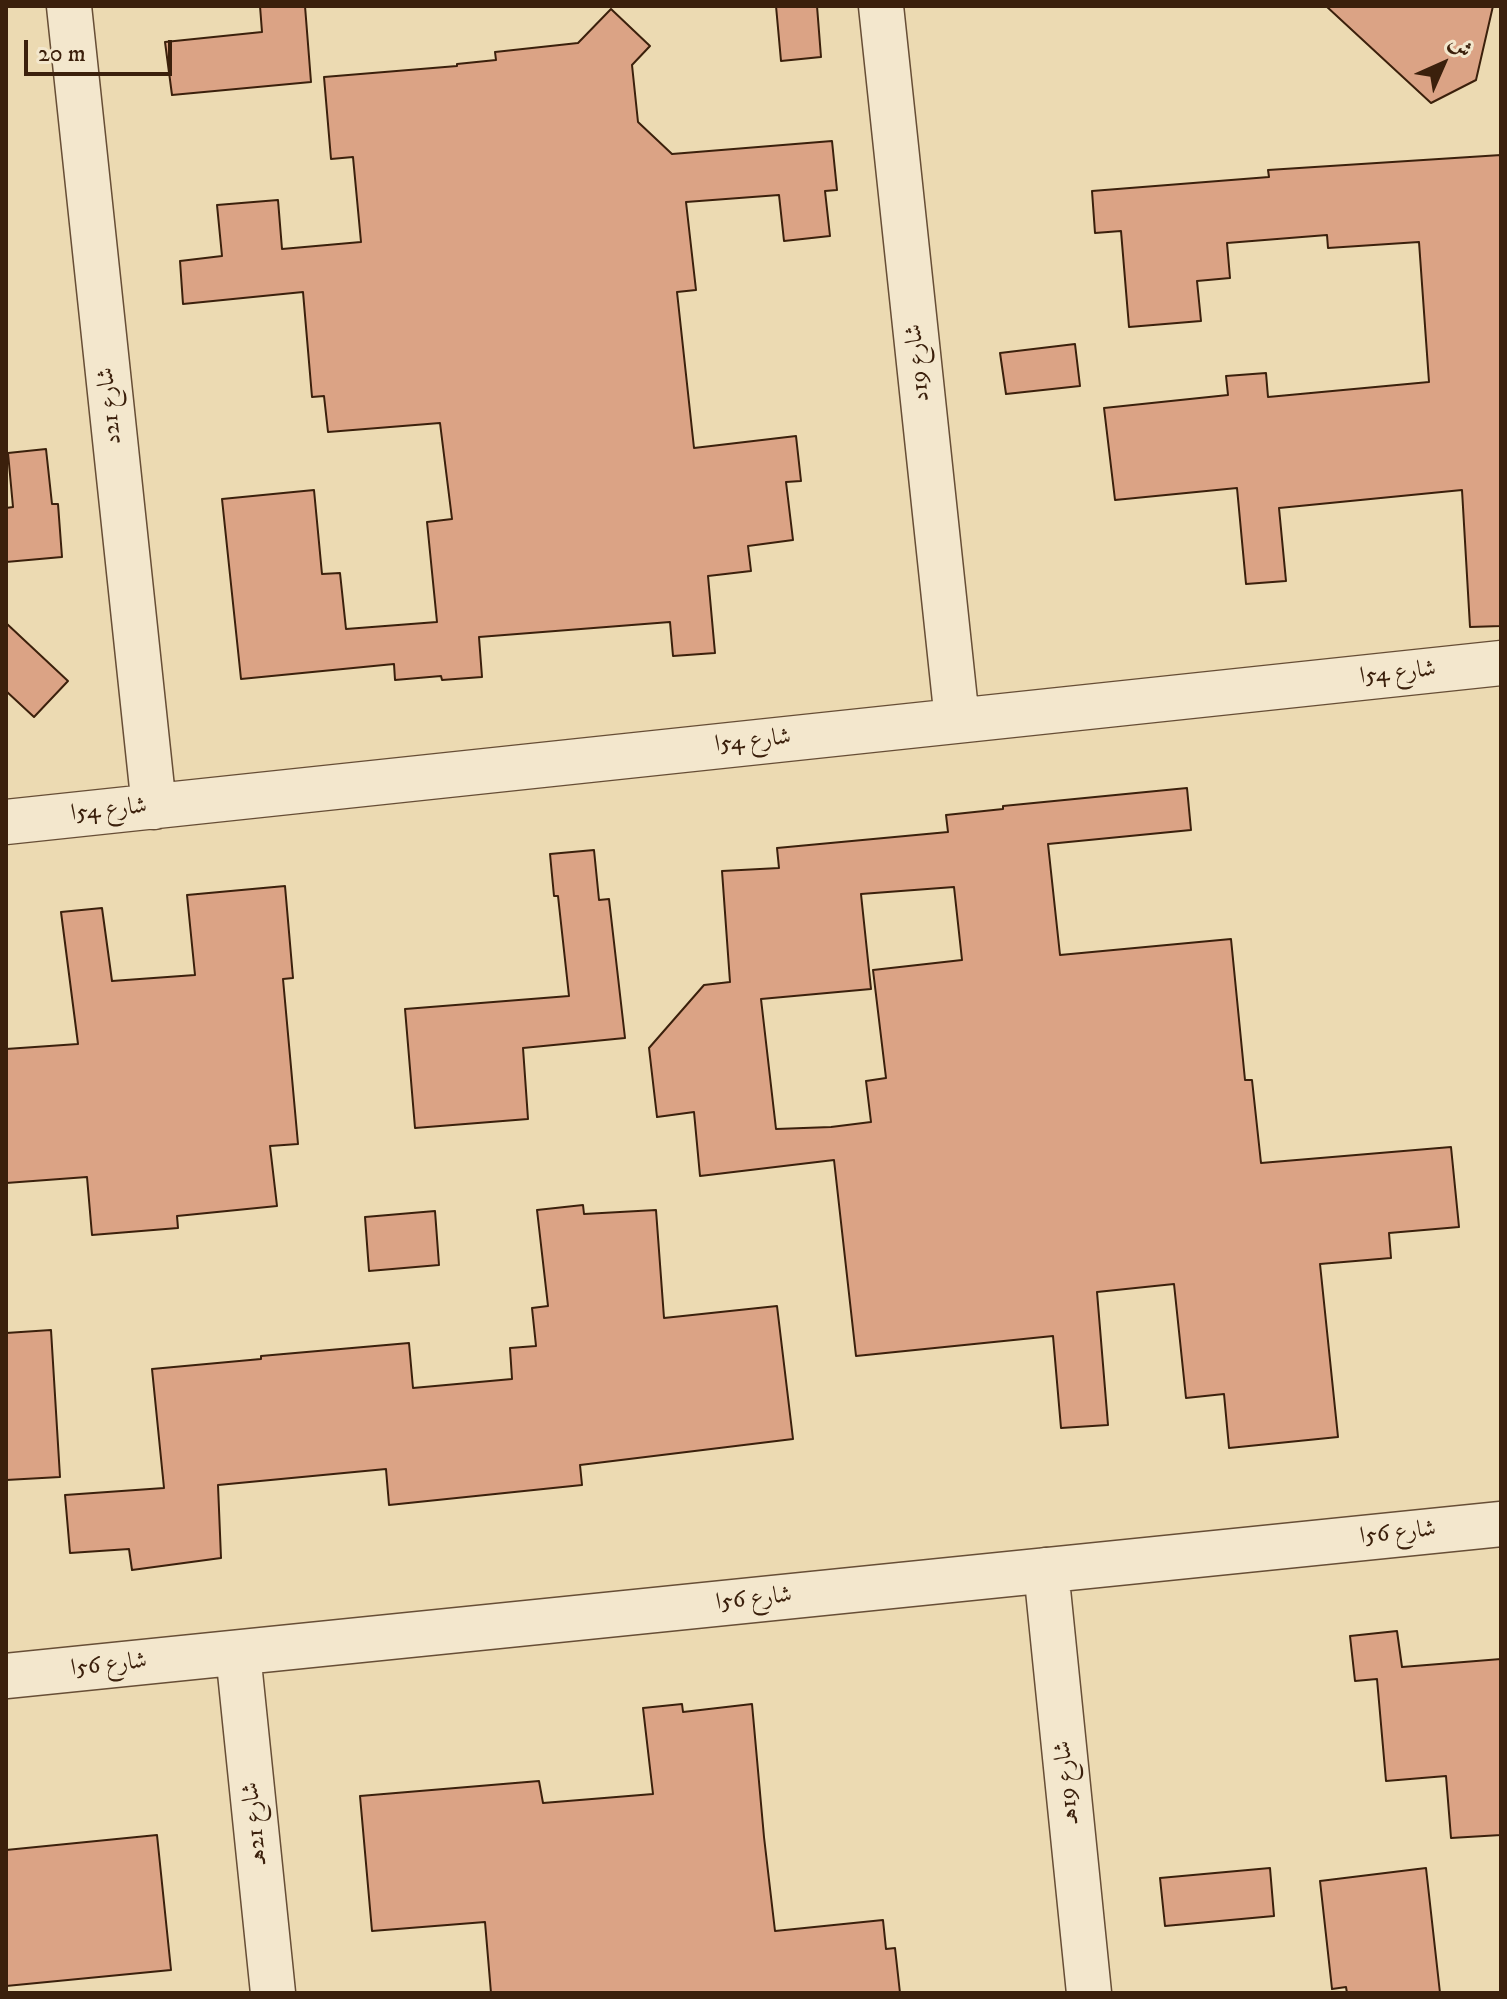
<!DOCTYPE html>
<html>
<head>
<meta charset="utf-8">
<style>
  body { margin:0 }
  #map { position:relative; width:1507px; height:1999px; overflow:hidden; background:#ecdab2; font-family:"IM FELL DW Pica",Amiri,serif }
  canvas { display:block }
  .frame { position:absolute; inset:0; border:8px solid #3b200c; pointer-events:none }
  .north { position:absolute; left:1403px; top:24px; width:80px; height:80px; -webkit-text-stroke:6px #f3e7cd; paint-order:stroke; rotate:45deg; font-size:22px; font-weight:700; line-height:32px; text-align:center; color:#3b200c }
  .north::after { content:''; display:block; margin:auto; width:28px; height:36px; background:#3b200c; clip-path:polygon(50% 0,100% 100%,50% 72%,0 100%) }
  .scale { position:absolute; left:24px; top:40px; width:148px; height:36px; box-sizing:border-box; border:4px solid #3b200c; border-top:0; padding-left:10px; font-size:24px; line-height:28px; white-space:nowrap; color:#3b200c; -webkit-text-stroke:6px #f3e7cd; paint-order:stroke }
</style>
</head>
<body>
<div id="map">
<canvas width="1507" height="1999"></canvas>
<div class="frame"></div>
<div class="north">ش</div>
<div class="scale">20 m</div>
</div>
<script>
const context = document.querySelector('canvas').getContext('2d');
context.lineJoin = 'round';
function paint(path, color) {
  context.fillStyle = color;
  context.fill(path, 'evenodd');
}
function strokePath(path, color, width, dash) {
  context.strokeStyle = color;
  context.lineWidth = width;
  context.lineCap = dash ? 'butt' : 'round';
  context.setLineDash(dash || []);
  context.stroke(path);
}
function label(font, color, halo, rows, align = 'center') {
  context.font = font + ' "IM FELL DW Pica",Amiri,serif';
  context.lineWidth = 6;
  context.setLineDash([]);
  context.textBaseline = 'middle';
  context.strokeStyle = halo;
  context.fillStyle = color;
  for (const [text, x, y, turn = 0] of rows) {
    context.save();
    context.translate(x, y);
    context.rotate((+turn || 0) * Math.PI / 180);
    context.textAlign = isNaN(turn) ? turn : align;
    if (halo) context.strokeText(text, 0, 0);
    context.fillText(text, 0, 0);
    context.restore();
  }
}
const building = new Path2D(`
  M 260,6 L 305,6 L 311,82 L 172,95 L 165,42 L 262,32 Z
  M 776,6 L 817,6 L 821,57 L 781,61 Z
  M 1326,6 L 1493,6 L 1476,80 L 1431,103 Z
  M 611,9 L 650,46 L 632,65 L 638,122 L 672,154 L 832,141 L 837,190 L 825,191 L 830,236 L 784,241 L 779,195 L 686,202 L 696,290 L 677,292 L 694,448 L 796,436 L 801,481 L 786,482 L 793,540 L 748,546 L 751,571 L 708,576 L 715,653 L 673,656 L 670,622 L 479,637 L 482,677 L 442,680 L 441,676 L 395,680 L 394,664 L 241,679 L 222,499 L 314,490 L 322,574 L 340,573 L 346,629 L 437,622 L 427,522 L 452,519 L 440,423 L 328,432 L 324,396 L 312,397 L 303,292 L 183,304 L 180,261 L 222,256 L 217,205 L 278,200 L 282,249 L 361,242 L 353,157 L 331,159 L 324,77 L 457,66 L 457,64 L 496,60 L 495,52 L 578,43 Z
  M 1501,155 L 1501,626 L 1470,627 L 1462,490 L 1279,508 L 1286,581 L 1246,584 L 1237,488 L 1115,500 L 1104,408 L 1228,395 L 1226,376 L 1266,373 L 1268,397 L 1429,382 L 1419,242 L 1328,248 L 1327,235 L 1227,243 L 1230,278 L 1197,281 L 1201,321 L 1129,327 L 1121,231 L 1095,233 L 1092,191 L 1269,177 L 1268,170 Z
  M 1075,344 L 1080,386 L 1006,394 L 1000,353 Z
  M 46,449 L 52,504 L 58,504 L 62,557 L 6,562 L 6,508 L 13,507 L 8,453 Z
  M 6,623 L 68,681 L 34,717 L 6,691 Z
  M 1187,788 L 1191,830 L 1048,844 L 1060,955 L 1231,939 L 1245,1080 L 1252,1080 L 1261,1163 L 1451,1147 L 1459,1227 L 1389,1233 L 1391,1258 L 1320,1264 L 1338,1437 L 1229,1448 L 1224,1394 L 1186,1398 L 1174,1284 L 1097,1292 L 1108,1425 L 1061,1428 L 1053,1336 L 856,1356 L 834,1160 L 700,1176 L 694,1112 L 657,1117 L 649,1048 L 704,985 L 730,982 L 722,871 L 779,868 L 777,848 L 948,832 L 946,815 L 1003,809 L 1003,806 ZM 954,887 L 962,960 L 873,970 L 886,1078 L 866,1081 L 871,1122 L 831,1127 L 776,1129 L 761,999 L 871,989 L 861,894 Z
  M 594,850 L 599,900 L 609,899 L 625,1038 L 523,1048 L 528,1119 L 415,1128 L 405,1009 L 569,996 L 558,896 L 554,896 L 550,854 Z
  M 285,886 L 293,978 L 283,979 L 298,1144 L 270,1146 L 277,1206 L 177,1216 L 178,1228 L 92,1235 L 87,1177 L 6,1183 L 6,1049 L 78,1044 L 61,912 L 102,908 L 112,981 L 195,975 L 187,895 Z
  M 583,1205 L 584,1214 L 656,1210 L 664,1318 L 777,1306 L 793,1439 L 580,1465 L 582,1485 L 389,1505 L 386,1469 L 218,1485 L 221,1558 L 132,1570 L 129,1549 L 70,1553 L 65,1495 L 164,1488 L 152,1369 L 261,1359 L 261,1356 L 409,1343 L 413,1388 L 512,1379 L 510,1348 L 536,1346 L 532,1308 L 548,1306 L 537,1210 Z
  M 435,1211 L 439,1265 L 369,1271 L 365,1217 Z
  M 51,1330 L 60,1477 L 6,1480 L 6,1333 Z
  M 1397,1631 L 1402,1667 L 1501,1659 L 1501,1835 L 1451,1838 L 1446,1776 L 1386,1781 L 1377,1679 L 1355,1681 L 1350,1636 Z
  M 682,1704 L 683,1712 L 752,1704 L 764,1837 L 775,1931 L 883,1920 L 886,1949 L 895,1948 L 900,1993 L 491,1993 L 485,1922 L 372,1931 L 360,1796 L 539,1781 L 543,1803 L 653,1794 L 643,1708 Z
  M 157,1835 L 171,1970 L 6,1986 L 6,1850 Z
  M 1270,1868 L 1274,1916 L 1165,1926 L 1160,1878 Z
  M 1426,1868 L 1440,1993 L 1347,1993 L 1346,1987 L 1332,1989 L 1320,1881 Z`);
const minor = new Path2D(`
  M 69,6 L 154,807
  M 881,6 L 957,720
  M 6,822 L 1501,663
  M 1046,1570 L 1089,1993
  M 238,1653 L 273,1993
  M 6,1676 L 1501,1524`);
const streetNames = [
  ["شارع 19د",919,363,-96],
  ["شارع 21د",111,406,-96],
  ["شارع 54ا",1398,674,-6],
  ["شارع 54ا",753,742,-6],
  ["شارع 54ا",109,811,-6],
  ["شارع 56ا",1398,1534,-6],
  ["شارع 56ا",754,1600,-6],
  ["شارع 56ا",109,1666,-6],
  ["شارع 19هـ",1068,1782,-96],
  ["شارع 21هـ",256,1823,-96]
];
paint(building, '#dba385');
strokePath(building, '#3b200c', 2);
strokePath(minor, '#674e36', 47);
strokePath(minor, '#f3e7cd', 44);
label('24px', '#3b200c', '#f3e7cd', streetNames);
</script>
</body>
</html>
